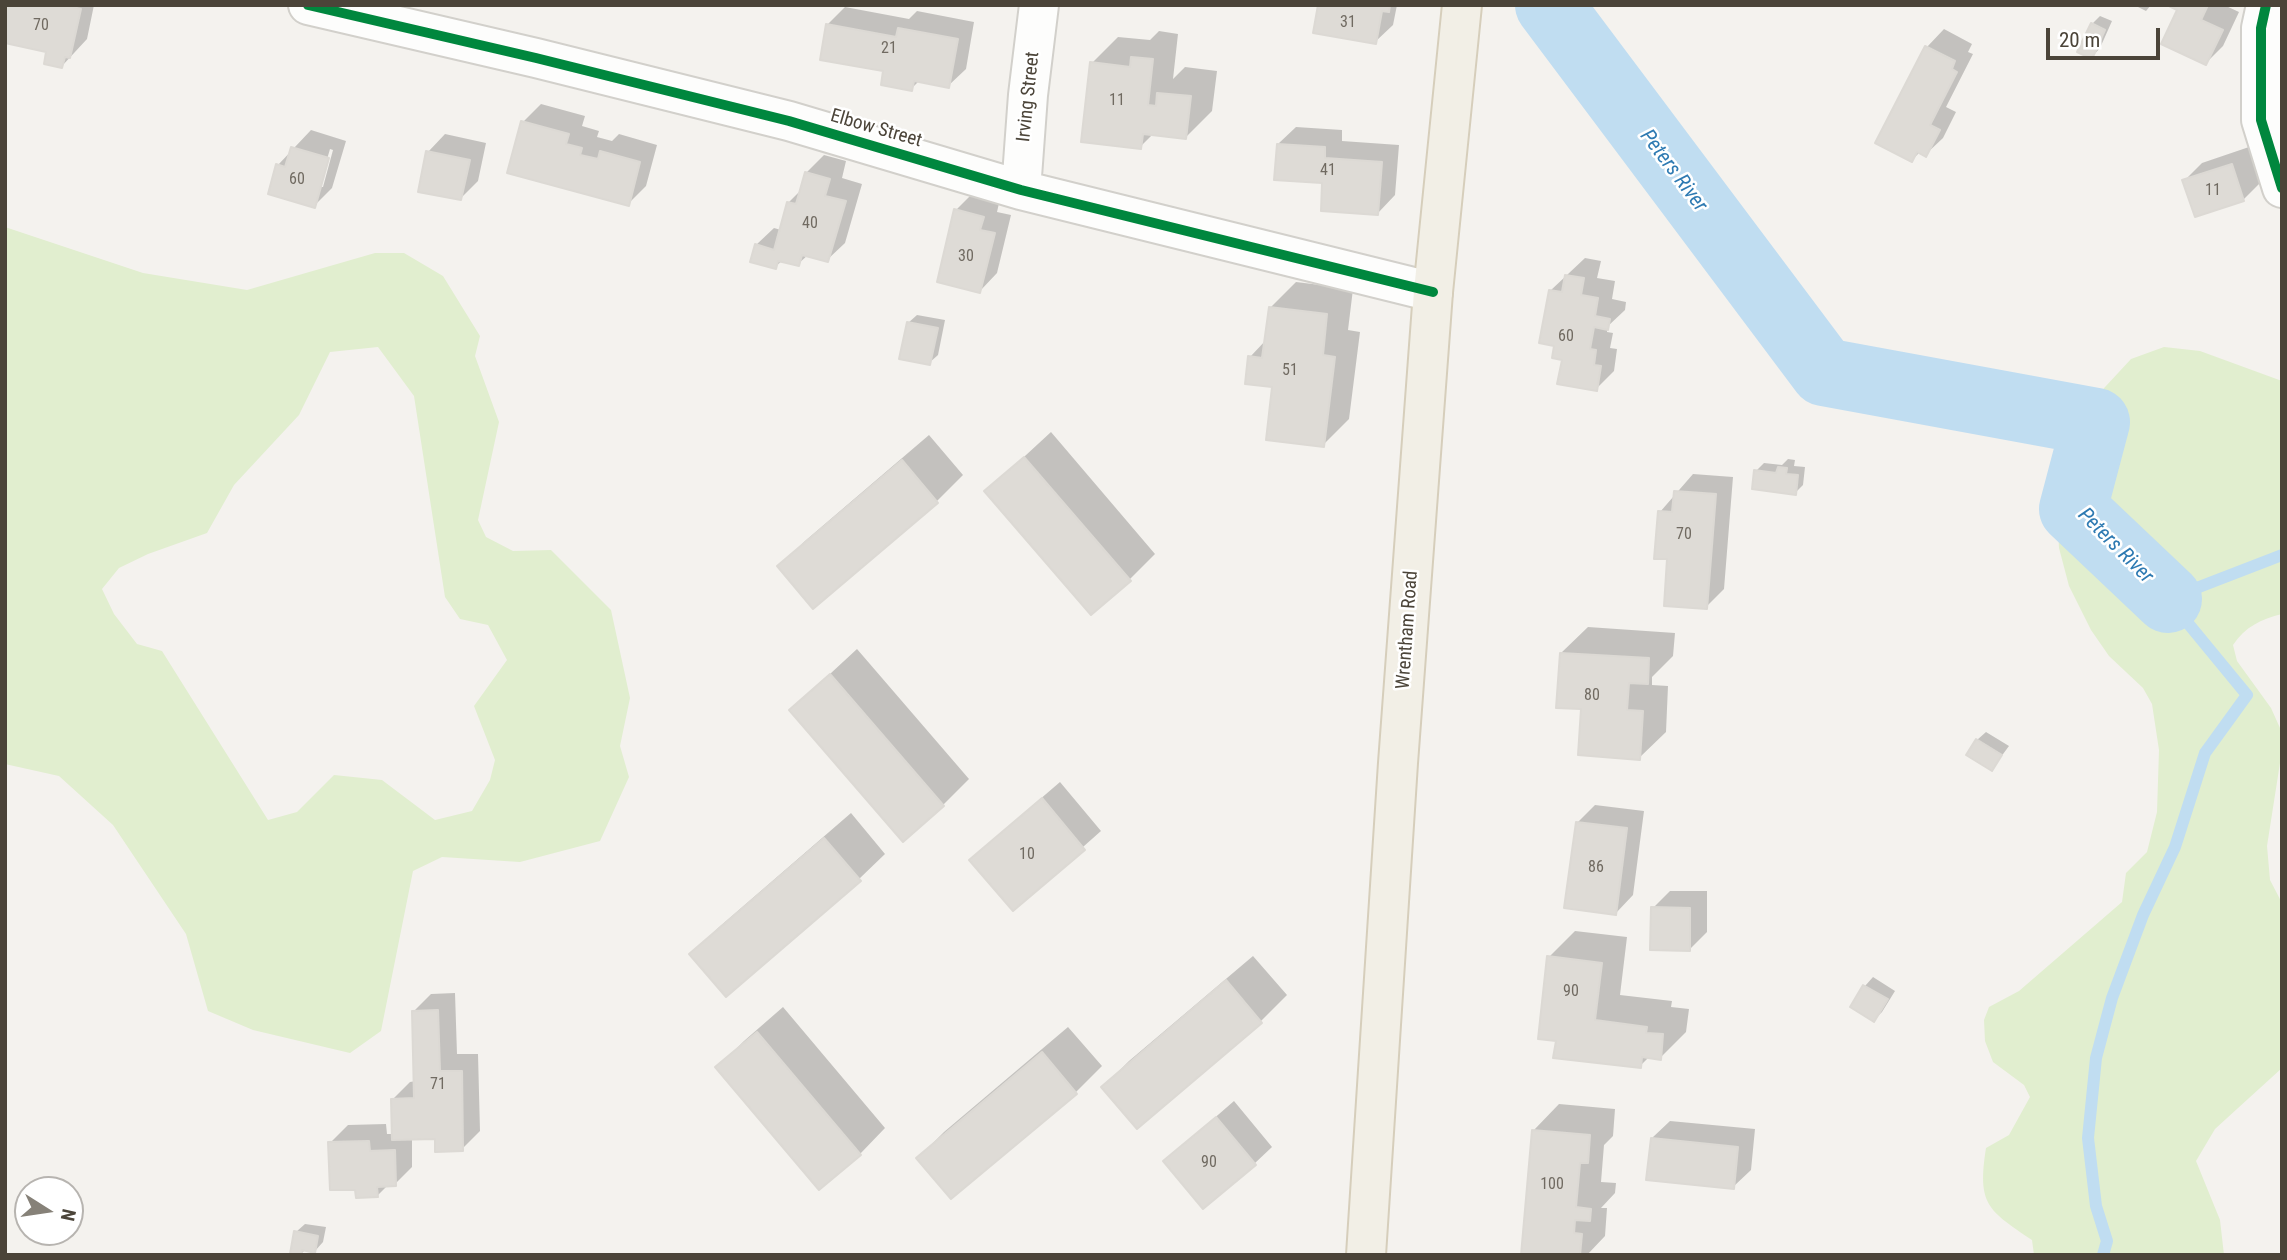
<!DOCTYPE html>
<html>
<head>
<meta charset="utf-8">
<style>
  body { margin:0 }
  #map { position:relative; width:2287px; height:1260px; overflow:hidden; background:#f4f2ee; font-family:"Roboto Condensed",sans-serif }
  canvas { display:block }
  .frame { position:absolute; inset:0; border:7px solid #4b4439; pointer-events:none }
  .north { position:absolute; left:14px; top:1176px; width:70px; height:70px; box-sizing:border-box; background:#fff; border:2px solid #b7b4b0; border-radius:50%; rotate:102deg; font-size:19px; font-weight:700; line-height:28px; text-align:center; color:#4b4439 }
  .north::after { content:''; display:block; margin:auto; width:24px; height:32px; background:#868178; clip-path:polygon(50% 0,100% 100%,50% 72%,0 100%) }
  .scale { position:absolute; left:2046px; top:28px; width:114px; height:32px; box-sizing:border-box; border:4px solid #4b4439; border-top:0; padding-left:9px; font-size:21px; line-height:24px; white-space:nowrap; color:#4b4439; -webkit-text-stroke:5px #fff; paint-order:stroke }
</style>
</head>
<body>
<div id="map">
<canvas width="2287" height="1260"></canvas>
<div class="frame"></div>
<div class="north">N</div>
<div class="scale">20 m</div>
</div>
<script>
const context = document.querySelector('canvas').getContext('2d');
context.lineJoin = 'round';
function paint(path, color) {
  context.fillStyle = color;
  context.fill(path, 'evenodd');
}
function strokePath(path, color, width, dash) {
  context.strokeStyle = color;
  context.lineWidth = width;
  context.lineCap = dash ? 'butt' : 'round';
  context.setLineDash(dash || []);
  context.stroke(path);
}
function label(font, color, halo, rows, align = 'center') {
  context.font = font + ' "Roboto Condensed",sans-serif';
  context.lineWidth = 5;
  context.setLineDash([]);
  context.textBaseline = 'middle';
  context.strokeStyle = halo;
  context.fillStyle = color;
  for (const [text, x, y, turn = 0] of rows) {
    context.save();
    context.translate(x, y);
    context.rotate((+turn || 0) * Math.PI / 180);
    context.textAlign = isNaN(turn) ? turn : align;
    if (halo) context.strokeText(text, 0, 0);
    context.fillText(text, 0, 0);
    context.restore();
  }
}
const green = new Path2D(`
  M 5,227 L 143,273 L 247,290 L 375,253 L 404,253 L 443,276 L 480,336 L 475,356 L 499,422 L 478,520 L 486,537 L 513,551 L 551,550 L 611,610 L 630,698 L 620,746 L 629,777 L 600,841 L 520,862 L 442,857 L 413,871 L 381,1031 L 350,1053 L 253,1030 L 208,1011 L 186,934 L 113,825 L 59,776 L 5,764 ZM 378,347 L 414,396 L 445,597 L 460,619 L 488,625 L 507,660 L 474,706 L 495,760 L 490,780 L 472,811 L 435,820 L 382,780 L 334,775 L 297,812 L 268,820 L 162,651 L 137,644 L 114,614 L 102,589 L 119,568 L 148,554 L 207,533 L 234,485 L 299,415 L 330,352 Z
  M 2164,347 L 2200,351 L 2282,381 L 2282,614 C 2261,619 2245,627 2233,645 L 2237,661 L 2271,708 L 2280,728 L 2280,763 L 2267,846 L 2270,880 L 2282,903 L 2282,1068 L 2215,1129 L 2196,1161 L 2220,1220 L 2224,1255 L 2034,1255 L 2032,1240 C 1988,1210 1977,1205 1986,1148 L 2009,1135 L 2030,1097 L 2024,1085 L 1993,1062 L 1985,1041 L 1984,1020 L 1989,1007 L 2019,991 L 2122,902 L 2126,873 L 2147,852 L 2157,812 L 2159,750 L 2152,704 L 2143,688 L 2109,656 L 2091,630 L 2069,586 L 2059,548 L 2056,495 L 2061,460 L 2071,433 L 2093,400 L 2131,359 Z`);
const shadow = new Path2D(`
  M 5,5 L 94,5 L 87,39 L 62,66 Z
  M 1320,5 L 1397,5 L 1393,25 L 1375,42 Z
  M 2134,5 L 2151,5 L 2146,11 Z
  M 2171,5 L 2224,5 L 2239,12 L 2223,46 L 2206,63 L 2179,9 Z
  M 845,7 L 909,19 L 917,11 L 974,22 L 966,69 L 948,86 L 919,81 L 911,89 L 828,24 Z
  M 2100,16 L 2112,21 L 2100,48 L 2092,57 L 2092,24 Z
  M 1944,29 L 1972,44 L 1968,52 L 1973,54 L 1946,107 L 1956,112 L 1943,138 L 1925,155 L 1920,152 L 1912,160 L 1927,47 Z
  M 1159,31 L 1178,34 L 1173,79 L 1185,67 L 1217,71 L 1212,111 L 1186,137 L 1154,133 L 1140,147 L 1092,63 L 1118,37 L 1150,40 Z
  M 541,104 L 585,116 L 582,126 L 599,131 L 597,137 L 612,141 L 619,134 L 657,145 L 646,186 L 628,204 L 523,122 Z
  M 1296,127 L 1342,130 L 1342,141 L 1399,145 L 1395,195 L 1378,213 L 1324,182 L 1278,144 Z
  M 311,130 L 346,141 L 332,188 L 314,206 L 278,165 ZM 330,149 L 333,150 L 323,187 L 319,187 Z
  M 445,134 L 486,143 L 478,181 L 460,199 L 428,152 Z
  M 2249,147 L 2261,182 L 2243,200 L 2184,181 L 2202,163 Z
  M 824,155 L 846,161 L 842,178 L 862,184 L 845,243 L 827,260 L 808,255 L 798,264 L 783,260 L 775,267 L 756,245 L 774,228 L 781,230 L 789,202 L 802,189 L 807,172 Z
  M 973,193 L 1000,199 L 997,212 L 1011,215 L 997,273 L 980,291 L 956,210 Z
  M 1585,258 L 1601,261 L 1597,278 L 1615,281 L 1612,299 L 1626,302 L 1625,310 L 1607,327 L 1607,332 L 1613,333 L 1610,348 L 1617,349 L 1614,371 L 1596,389 L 1564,359 L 1556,345 L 1550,291 Z
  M 1296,282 L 1353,289 L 1348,330 L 1360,332 L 1349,419 L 1323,445 L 1250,357 L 1266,340 L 1270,308 Z
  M 917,315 L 945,320 L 938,355 L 929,363 L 908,323 Z
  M 1051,432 L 1155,554 L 1129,580 L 987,491 Z
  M 929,435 L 963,475 L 937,501 L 814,607 L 779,567 L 805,541 Z
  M 1788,459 L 1795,460 L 1794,466 L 1805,467 L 1803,485 L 1795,493 L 1756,471 L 1764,463 L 1782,465 Z
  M 1693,474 L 1733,477 L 1724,589 L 1706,607 L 1669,558 L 1660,512 Z
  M 1588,627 L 1675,633 L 1673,656 L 1652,677 L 1652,685 L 1668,686 L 1666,732 L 1639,758 L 1583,708 L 1561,653 Z
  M 857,649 L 969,779 L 943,805 L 791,710 Z
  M 1986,732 L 2009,746 L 1992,769 L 1977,740 Z
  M 1060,782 L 1101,831 L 1013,909 L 989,843 Z
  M 1595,805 L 1644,811 L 1633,895 L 1616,913 L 1577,823 Z
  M 851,813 L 885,854 L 859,879 L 692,954 L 718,928 Z
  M 1670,891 L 1707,891 L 1707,932 L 1690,949 L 1653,908 Z
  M 1575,931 L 1627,937 L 1620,995 L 1672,1001 L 1671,1007 L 1689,1009 L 1686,1032 L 1660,1058 L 1649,1057 L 1640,1066 L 1558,1040 L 1549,957 Z
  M 1253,956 L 1287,995 L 1261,1021 L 1137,1126 L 1103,1087 L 1129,1061 Z
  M 1873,977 L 1895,991 L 1882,1012 L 1874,1020 L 1852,1007 L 1865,986 Z
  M 455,993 L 457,1054 L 478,1054 L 480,1131 L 462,1149 L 437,1137 L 412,1138 L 412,1167 L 395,1184 L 388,1185 L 377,1196 L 357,1188 L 330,1143 L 348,1125 L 386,1124 L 387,1134 L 393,1134 L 393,1099 L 410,1082 L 416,1081 L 414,1011 L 431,994 Z
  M 783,1007 L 885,1128 L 860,1154 L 718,1067 L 744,1041 Z
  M 1068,1027 L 1102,1066 L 1076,1092 L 951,1197 L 918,1158 L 944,1132 Z
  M 1234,1101 L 1272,1147 L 1254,1164 L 1165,1161 Z
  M 1559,1104 L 1615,1109 L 1613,1136 L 1604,1145 L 1601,1182 L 1616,1183 L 1615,1193 L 1601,1208 L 1607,1208 L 1605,1236 L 1587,1255 L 1523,1255 L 1533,1131 Z
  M 1670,1121 L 1755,1129 L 1751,1170 L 1733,1187 L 1652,1138 Z
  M 305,1224 L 326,1227 L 323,1242 L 315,1251 L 306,1249 L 300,1255 L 296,1232 Z`);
const stream = new Path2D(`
  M 2103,1255 L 2107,1241 L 2096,1206 L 2088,1138 L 2096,1058 L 2112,998 L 2143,915 L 2175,847 L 2205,753 L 2247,695 L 2168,599 L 2282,555`);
const river = new Path2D(`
  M 1549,5 L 1824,372 L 2096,422 L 2073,509 L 2168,599`);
const building = new Path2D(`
  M 5,5 L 64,5 L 81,9 L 70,58 L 65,57 L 62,68 L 44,64 L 46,52 L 5,43 Z
  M 1318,5 L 1390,5 L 1389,12 L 1382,11 L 1376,44 L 1313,33 Z
  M 2167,5 L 2208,5 L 2201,20 L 2223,30 L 2206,65 L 2161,44 L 2177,10 Z
  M 2091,23 L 2105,30 L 2092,59 L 2077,52 Z
  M 826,24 L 896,37 L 898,28 L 958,39 L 949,88 L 914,81 L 912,91 L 881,85 L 883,71 L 820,60 Z
  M 1925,46 L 1955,61 L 1952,69 L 1957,72 L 1930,125 L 1940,130 L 1926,157 L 1917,152 L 1912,162 L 1875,143 Z
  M 1131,57 L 1153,59 L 1148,105 L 1156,106 L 1157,93 L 1191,96 L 1186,139 L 1143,134 L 1141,149 L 1081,142 L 1090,62 L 1130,67 Z
  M 521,121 L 569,134 L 566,144 L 582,148 L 580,155 L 598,159 L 600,151 L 640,162 L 629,206 L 507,173 Z
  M 1277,144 L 1325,147 L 1325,158 L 1382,162 L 1378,215 L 1321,211 L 1322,183 L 1274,180 Z
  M 291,147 L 329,158 L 315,208 L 268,194 L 276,164 L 285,167 Z
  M 426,151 L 470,160 L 461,200 L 418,192 Z
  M 2232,164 L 2244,201 L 2195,217 L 2182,180 Z
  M 805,172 L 830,179 L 825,196 L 846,201 L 828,262 L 802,255 L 799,266 L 778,261 L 776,269 L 750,262 L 755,244 L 774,250 L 787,202 L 796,204 Z
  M 954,209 L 984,217 L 980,230 L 995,233 L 980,293 L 937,282 Z
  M 1565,275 L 1584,278 L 1581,295 L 1598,298 L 1595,316 L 1610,319 L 1608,330 L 1594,327 L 1590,349 L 1596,350 L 1594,365 L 1601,366 L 1597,391 L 1557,384 L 1562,360 L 1552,358 L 1554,346 L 1539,343 L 1549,290 L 1562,292 Z
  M 1269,307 L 1327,314 L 1323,355 L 1335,357 L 1324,447 L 1266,440 L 1272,387 L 1245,384 L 1248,356 L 1262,358 Z
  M 907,322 L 938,328 L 930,365 L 899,359 Z
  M 1024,457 L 1131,581 L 1091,615 L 984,491 Z
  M 902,460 L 938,503 L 813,609 L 777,566 Z
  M 1778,467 L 1787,468 L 1786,474 L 1798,475 L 1796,495 L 1752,489 L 1754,470 L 1776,473 Z
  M 1674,491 L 1716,494 L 1707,609 L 1664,606 L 1667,559 L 1654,559 L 1658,511 L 1672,512 Z
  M 1560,653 L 1649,658 L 1648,684 L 1629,683 L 1627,710 L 1643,711 L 1640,760 L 1578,755 L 1581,709 L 1556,708 Z
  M 830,674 L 944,806 L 903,842 L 789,710 Z
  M 1976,739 L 2002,755 L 1992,771 L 1966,755 Z
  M 1042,798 L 1085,850 L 1013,911 L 969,860 Z
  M 1576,822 L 1627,828 L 1616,915 L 1564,908 Z
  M 824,838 L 861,881 L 726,997 L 689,954 Z
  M 1651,907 L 1690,908 L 1690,951 L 1650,950 Z
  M 1547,956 L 1602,963 L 1595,1020 L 1647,1027 L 1646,1033 L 1663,1034 L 1661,1060 L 1642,1057 L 1641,1068 L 1553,1058 L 1556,1041 L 1538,1039 Z
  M 1226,980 L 1262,1023 L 1137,1129 L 1101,1087 Z
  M 1863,985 L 1888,999 L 1874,1022 L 1850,1007 Z
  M 438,1010 L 440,1071 L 462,1071 L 463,1151 L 435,1152 L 435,1139 L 392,1140 L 391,1099 L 414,1098 L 412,1011 Z
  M 757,1032 L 861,1155 L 819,1190 L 715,1067 Z
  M 1042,1052 L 1077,1094 L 951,1199 L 916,1158 Z
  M 1216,1117 L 1256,1165 L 1203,1209 L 1163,1161 Z
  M 1532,1130 L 1590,1135 L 1588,1163 L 1580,1163 L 1576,1207 L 1591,1209 L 1590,1221 L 1575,1220 L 1574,1233 L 1582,1234 L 1580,1255 L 1521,1255 Z
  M 1651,1138 L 1738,1147 L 1734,1189 L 1646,1180 Z
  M 369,1141 L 370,1151 L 395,1150 L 396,1186 L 377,1187 L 378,1197 L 356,1198 L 355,1190 L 330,1190 L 328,1142 Z
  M 294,1231 L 318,1236 L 315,1253 L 302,1250 L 301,1255 L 290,1254 Z`);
const minor = new Path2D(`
  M 308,5 L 536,58 L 789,121 L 1021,190 L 1433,292
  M 2266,5 L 2261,28 L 2261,120 L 2282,188
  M 1021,190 L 1028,95 L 1039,5`);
const major = new Path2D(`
  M 1366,1255 L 1398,763 L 1433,292 L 1462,5`);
const cycleway = new Path2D(`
  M 308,5 L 536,58 L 789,121 L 1021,190 L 1433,292
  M 2266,5 L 2261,28 L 2261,120 L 2282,188`);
const numberNames = [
  ["31",1348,23],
  ["70",41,26],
  ["21",889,49],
  ["11",1117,101],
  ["41",1328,171],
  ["60",297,180],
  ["11",2213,191],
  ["40",810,224],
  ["30",966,257],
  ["60",1566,337],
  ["51",1290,371],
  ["70",1684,535],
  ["80",1592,696],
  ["10",1027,855],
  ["86",1596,868],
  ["90",1571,992],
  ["71",438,1085],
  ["90",1209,1163],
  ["100",1552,1185]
];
const streetNames = [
  ["Irving Street",1029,97,-84],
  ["Elbow Street",876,129,16],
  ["Wrentham Road",1408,630,-86]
];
const waterNames = [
  ["Peters River",1673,171,53],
  ["Peters River",2115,546,45]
];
paint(green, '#e1eecf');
paint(shadow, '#0003');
strokePath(stream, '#c0ddf1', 12);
strokePath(river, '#c0ddf1', 68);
paint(building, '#dedbd6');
strokePath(building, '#dcd9d4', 2);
strokePath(minor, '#d2d0cb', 42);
strokePath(major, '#d6cebb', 42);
strokePath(minor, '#fdfdfc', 38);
strokePath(major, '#f2efe6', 38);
strokePath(cycleway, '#00873e', 10);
label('16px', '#706a61', null, numberNames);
label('19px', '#4b4439', '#fff', streetNames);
label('italic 21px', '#2e7ab2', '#fff', waterNames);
</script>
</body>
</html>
